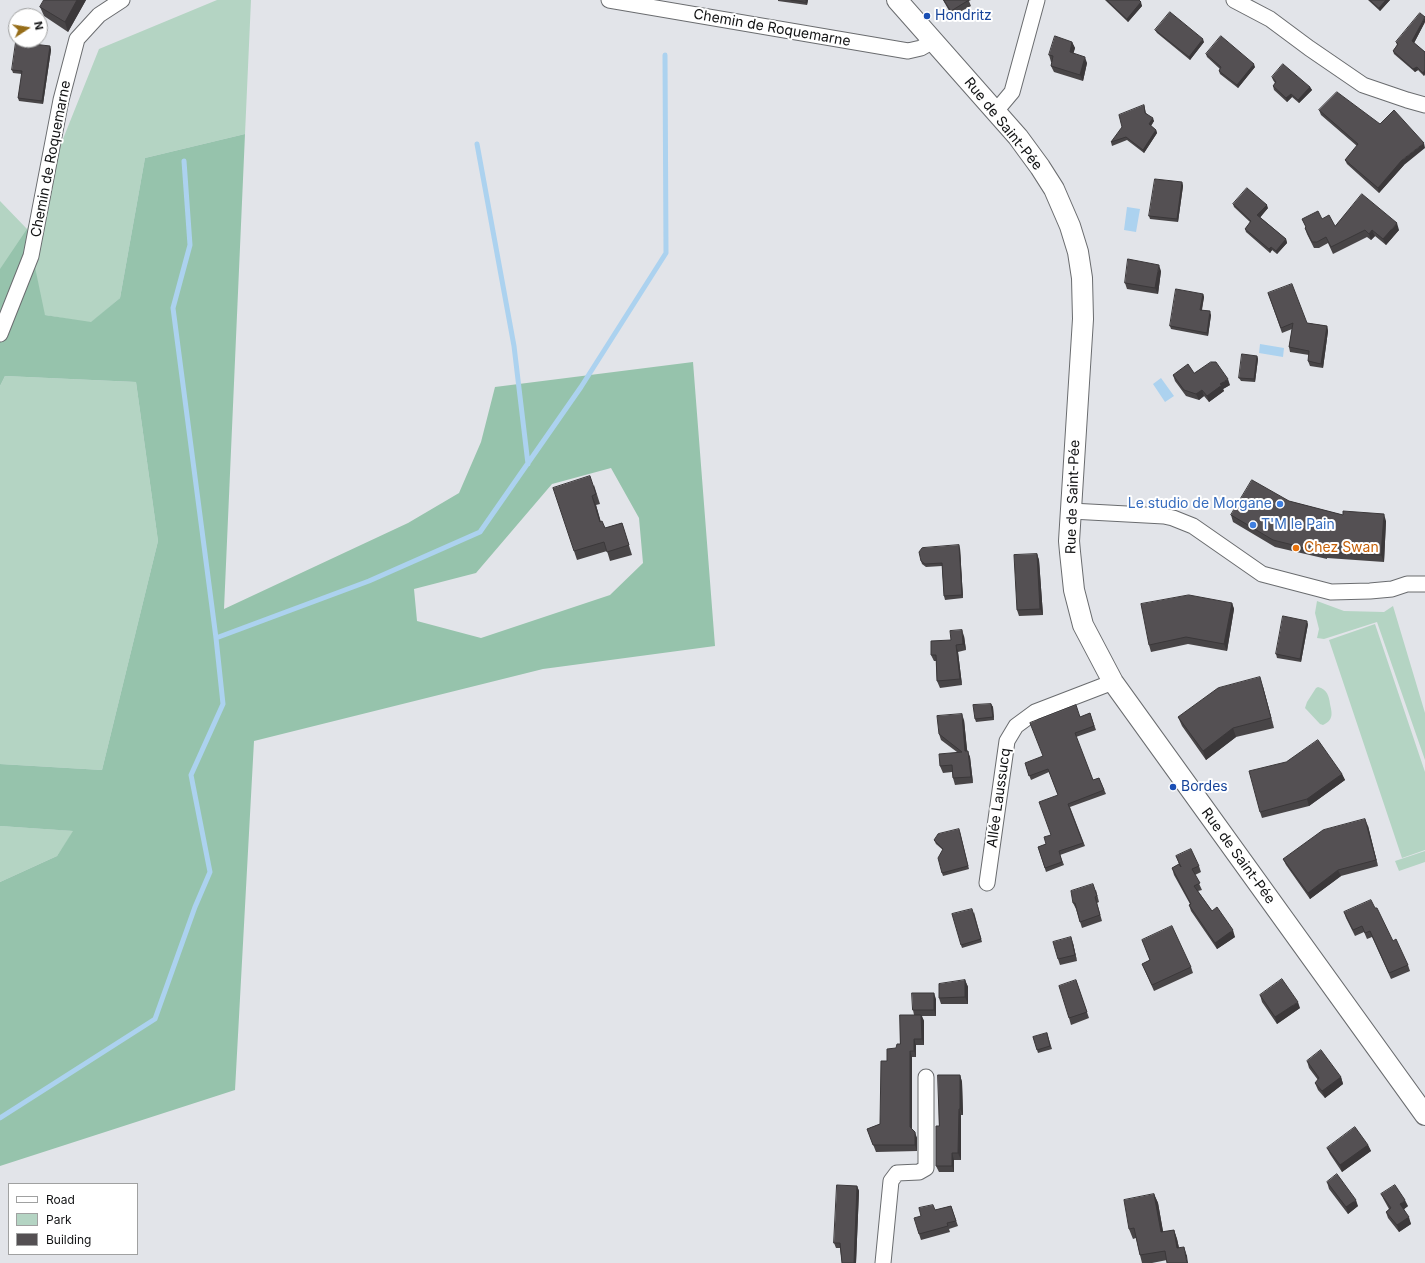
<!DOCTYPE html>
<html>
<head>
<meta charset="utf-8">
<style>
  body { margin:0 }
  #map { position:relative; width:1425px; height:1263px; overflow:hidden; background:#e2e4e9; font-family:Inter,sans-serif }
  canvas { display:block }
  .legend { position:absolute; left:8px; top:1183px; width:130px; height:72px; box-sizing:border-box; background:#fff; border:1px solid #a0a1a1; margin:0; padding:5px 7px; list-style:none; font-size:12px; color:#121314 }
  .legend li { display:flex; align-items:center; gap:8px; height:20px }
  .legend b { width:20px; border:1px solid #a0a1a1 }
  .north { position:absolute; left:8px; top:8px; width:40px; height:40px; box-sizing:border-box; background:#fff; border:1px solid #a0a1a1; border-radius:50%; rotate:78deg; font-size:11px; font-weight:700; line-height:16px; text-align:center; color:#121314 }
  .north::after { content:''; display:block; margin:auto; width:14px; height:18px; background:#966d18; clip-path:polygon(50% 0,100% 100%,50% 72%,0 100%) }
</style>
</head>
<body>
<div id="map">
<canvas width="1425" height="1263"></canvas>
<ul class="legend">
<li><b style="height:5px;background:#fff"></b>Road</li>
<li><b style="height:11px;background:#b4d4c3"></b>Park</li>
<li><b style="height:11px;background:#545053"></b>Building</li>
</ul>
<div class="north">N</div>
</div>
<script>
const context = document.querySelector('canvas').getContext('2d');
context.lineJoin = 'round';
function paint(path, color) {
  context.fillStyle = color;
  context.fill(path, 'evenodd');
}
function strokePath(path, color, width, dash) {
  context.strokeStyle = color;
  context.lineWidth = width;
  context.lineCap = dash ? 'butt' : 'round';
  context.setLineDash(dash || []);
  context.stroke(path);
}
function label(font, color, halo, rows, align = 'center') {
  context.font = font + ' Inter,sans-serif';
  context.lineWidth = 4;
  context.setLineDash([]);
  context.textBaseline = 'middle';
  context.strokeStyle = halo;
  context.fillStyle = color;
  for (const [text, x, y, turn = 0] of rows) {
    context.save();
    context.translate(x, y);
    context.rotate((+turn || 0) * Math.PI / 180);
    context.textAlign = isNaN(turn) ? turn : align;
    if (halo) context.strokeText(text, 0, 0);
    context.fillText(text, 0, 0);
    context.restore();
  }
}
const green = new Path2D(`
  M 217,0 L 251,0 L 245,134 L 145,158 L 120,298 L 91,323 L 45,315 L 0,269 L 0,201 L 27,229 L 99,49 Z
  M 5,376 L 136,382 L 158,541 L 102,770 L 0,764 L 0,386 Z
  M 1317,601 L 1344,611 L 1384,612 L 1393,606 L 1425,713 L 1425,760 L 1377,622 L 1324,639 L 1317,638 L 1319,629 L 1315,613 Z
  M 1375,624 L 1425,772 L 1425,850 L 1402,858 L 1329,640 Z
  M 1318,687 C 1327,689 1329,696 1330,704 C 1332,713 1334,720 1323,725 L 1320,724 L 1305,708 L 1307,702 L 1316,688 Z
  M 0,826 L 74,831 L 57,856 L 0,882 Z
  M 1425,851 L 1425,862 L 1399,871 L 1395,861 Z`);
const forest = new Path2D(`
  M 245,134 L 224,609 L 408,523 L 459,493 L 481,442 L 495,387 L 693,362 L 715,646 L 543,669 L 254,741 L 235,1090 L 0,1166 L 0,882 L 57,856 L 73,831 L 0,826 L 0,764 L 102,770 L 158,541 L 136,382 L 5,376 L 0,386 L 0,269 L 27,229 L 45,315 L 91,322 L 120,298 L 145,158 ZM 611,468 L 639,518 L 643,563 L 610,595 L 481,638 L 417,621 L 414,589 L 476,573 L 552,484 Z`);
const water = new Path2D(`
  M 1127,207 L 1140,209 L 1136,232 L 1124,230 Z
  M 1260,344 L 1284,348 L 1283,357 L 1259,353 Z
  M 1161,378 L 1174,396 L 1165,402 L 1153,384 Z`);
const stream = new Path2D(`
  M 477,144 L 514,346 L 528,464
  M 184,161 L 190,245 L 173,308 L 216,638
  M 0,1118 L 155,1019 L 195,907 L 210,872 L 191,775 L 223,704 L 216,638 L 369,581 L 480,532 L 581,387 L 666,253 L 665,55`);
const minor = new Path2D(`
  M 609,0 L 908,51 L 921,48 L 933,41
  M 1234,0 L 1270,19 L 1309,48 L 1363,85 L 1407,100 L 1425,105
  M 996,111 L 1012,92 L 1037,0
  M 0,334 L 31,256 L 61,100 L 77,39 L 99,15 L 122,0
  M 1071,511 L 1164,516 L 1173,518 L 1193,526 L 1262,574 L 1331,592 L 1370,591 L 1392,589 L 1407,584 L 1425,584
  M 987,883 L 1007,741 L 1016,726 L 1035,712 L 1113,682
  M 883,1263 L 891,1181 L 897,1173 L 919,1172 L 926,1168 L 926,1077`);
const major = new Path2D(`
  M 897,0 L 1018,137 L 1040,167 L 1054,189 L 1070,226 L 1078,252 L 1082,278 L 1083,319 L 1069,541 L 1070,552 L 1074,590 L 1083,625 L 1113,682 L 1425,1115`);
const wall = new Path2D(`
  M 44,0 L 86,0 L 68,32 L 44,16 L 40,7 Z
  M 778,0 L 808,0 L 807,5 L 778,1 Z
  M 943,0 L 971,0 L 969,1 L 971,6 L 952,16 Z
  M 1105,0 L 1139,0 L 1142,6 L 1128,22 Z
  M 1368,0 L 1390,0 L 1380,11 Z
  M 1425,22 L 1414,43 L 1425,52 L 1425,74 L 1424,76 L 1418,70 L 1415,72 L 1394,54 L 1393,51 L 1397,45 L 1396,42 Z
  M 1155,30 L 1204,42 L 1190,60 L 1157,33 Z
  M 1072,42 L 1075,48 L 1073,53 L 1087,63 L 1083,81 L 1054,72 L 1051,66 L 1052,62 L 1051,62 L 1049,55 Z
  M 50,46 L 51,50 L 43,104 L 19,101 L 18,98 L 22,74 L 13,73 L 12,70 Z
  M 1206,54 L 1255,67 L 1238,88 L 1220,74 L 1219,71 L 1220,69 L 1207,57 Z
  M 1272,77 L 1310,87 L 1312,90 L 1299,103 L 1292,97 L 1287,102 L 1274,90 L 1273,86 L 1275,83 L 1273,80 Z
  M 1144,105 L 1146,113 L 1154,121 L 1151,126 L 1156,130 L 1157,133 L 1144,153 L 1127,140 L 1112,146 L 1111,142 Z
  M 1319,110 L 1380,124 L 1404,165 L 1379,193 L 1347,164 L 1345,160 L 1357,146 L 1321,115 Z
  M 1182,182 L 1183,186 L 1178,222 L 1150,219 L 1149,216 Z
  M 1233,204 L 1268,208 L 1260,217 L 1286,239 L 1287,243 L 1277,254 L 1272,250 L 1270,253 L 1246,232 L 1245,229 L 1250,222 L 1234,207 Z
  M 1302,219 L 1322,219 L 1335,226 L 1399,230 L 1386,245 L 1375,236 L 1371,240 L 1367,237 L 1333,254 L 1328,243 L 1319,248 L 1314,248 L 1307,234 L 1305,228 L 1306,227 Z
  M 1161,271 L 1158,294 L 1127,289 L 1125,283 Z
  M 1268,293 L 1307,323 L 1327,326 L 1328,331 L 1323,368 L 1310,366 L 1308,361 L 1309,355 L 1290,352 L 1289,347 L 1292,329 L 1282,333 Z
  M 1203,294 L 1204,297 L 1202,310 L 1211,315 L 1208,336 L 1171,329 L 1170,326 Z
  M 1257,356 L 1258,359 L 1255,382 L 1241,381 L 1239,378 Z
  M 1194,373 L 1230,385 L 1223,389 L 1224,391 L 1209,402 L 1204,396 L 1199,400 L 1186,396 L 1175,381 L 1173,375 Z
  M 594,485 L 600,504 L 596,505 L 601,522 L 605,528 L 622,523 L 632,555 L 610,561 L 607,551 L 577,560 L 574,551 Z
  M 1289,501 L 1343,515 L 1386,521 L 1384,562 L 1327,558 L 1327,559 L 1275,547 L 1233,522 L 1231,515 Z
  M 960,548 L 963,598 L 945,600 L 944,596 L 942,566 L 926,567 L 922,564 L 921,561 Z
  M 1037,554 L 1039,560 L 1043,615 L 1019,616 L 1017,610 Z
  M 1232,603 L 1234,609 L 1227,651 L 1188,644 L 1151,652 L 1149,645 Z
  M 1308,624 L 1301,662 L 1277,658 L 1276,654 Z
  M 964,636 L 966,650 L 958,652 L 962,685 L 940,688 L 937,681 L 936,661 L 934,661 L 931,655 L 951,640 Z
  M 1263,687 L 1274,728 L 1236,737 L 1206,760 L 1182,726 L 1178,717 Z
  M 991,704 L 993,707 L 994,720 L 976,722 L 975,719 Z
  M 1090,713 L 1096,730 L 1076,737 L 1093,780 L 1099,778 L 1106,794 L 1070,807 L 1085,846 L 1060,855 L 1064,865 L 1046,872 L 1038,847 L 1046,844 L 1051,835 L 1058,795 L 1049,772 L 1031,780 L 1026,767 L 1043,756 L 1080,717 Z
  M 964,720 L 967,751 L 970,757 L 973,783 L 955,785 L 953,778 L 952,772 L 943,773 L 940,766 L 957,752 L 941,740 L 939,734 Z
  M 1342,774 L 1345,780 L 1309,806 L 1262,818 L 1260,812 Z
  M 1368,826 L 1378,866 L 1341,876 L 1310,899 L 1286,865 L 1283,859 Z
  M 960,832 L 969,869 L 943,876 L 942,873 L 943,850 L 936,844 L 934,840 Z
  M 1176,856 L 1199,866 L 1201,872 L 1195,875 L 1202,890 L 1198,891 L 1212,911 L 1235,937 L 1217,949 L 1191,911 L 1189,905 L 1190,904 L 1174,875 L 1172,868 L 1179,864 Z
  M 1096,890 L 1099,902 L 1097,903 L 1102,921 L 1082,928 L 1076,909 L 1073,903 Z
  M 974,912 L 982,942 L 962,948 L 961,945 Z
  M 1344,912 L 1393,941 L 1408,965 L 1410,971 L 1391,979 L 1372,937 L 1367,939 L 1364,932 L 1355,936 L 1346,918 Z
  M 1142,940 L 1191,967 L 1193,973 L 1154,991 L 1142,964 L 1150,960 Z
  M 1073,943 L 1077,961 L 1060,965 L 1058,959 Z
  M 965,980 L 968,987 L 968,1004 L 941,1004 L 939,998 Z
  M 1076,980 L 1089,1018 L 1071,1025 L 1069,1018 Z
  M 1260,995 L 1300,1008 L 1277,1024 L 1262,1002 Z
  M 936,999 L 936,1016 L 922,1016 L 924,1021 L 924,1045 L 916,1045 L 916,1057 L 912,1057 L 912,1129 L 917,1138 L 917,1151 L 876,1152 L 867,1129 L 880,1124 L 887,1061 L 900,1044 L 914,1015 L 913,1010 Z
  M 1047,1033 L 1052,1049 L 1038,1053 L 1033,1037 Z
  M 1307,1061 L 1341,1077 L 1343,1084 L 1325,1098 L 1318,1090 L 1315,1083 L 1318,1080 L 1309,1068 Z
  M 960,1075 L 962,1082 L 963,1115 L 961,1115 L 961,1160 L 954,1160 L 954,1172 L 939,1172 L 936,1166 L 939,1126 Z
  M 1368,1145 L 1371,1151 L 1342,1172 L 1330,1154 L 1327,1148 Z
  M 1327,1182 L 1358,1206 L 1348,1214 L 1329,1189 Z
  M 857,1186 L 859,1191 L 856,1263 L 842,1263 L 840,1248 L 836,1248 L 834,1243 Z
  M 1154,1194 L 1158,1203 L 1163,1232 L 1174,1230 L 1177,1239 L 1179,1248 L 1187,1256 L 1152,1263 L 1142,1263 L 1140,1255 L 1136,1238 L 1133,1239 L 1129,1229 Z
  M 1381,1194 L 1408,1206 L 1404,1209 L 1411,1224 L 1399,1232 L 1388,1218 L 1386,1212 L 1389,1209 L 1384,1200 Z
  M 951,1206 L 958,1226 L 949,1229 L 950,1232 L 921,1240 L 919,1234 L 921,1216 L 935,1210 Z`);
const shadedWall = new Path2D(`
  M 77,0 L 86,0 L 68,32 L 65,22 Z
  M 806,0 L 808,0 L 807,5 L 806,2 Z
  M 1386,0 L 1390,0 L 1380,11 L 1379,8 Z
  M 1141,2 L 1142,6 L 1128,22 L 1127,19 Z
  M 1425,17 L 1425,22 L 1413,45 L 1412,41 Z
  M 1203,39 L 1204,42 L 1190,60 L 1189,57 Z
  M 1072,42 L 1075,48 L 1072,59 L 1070,52 Z
  M 50,46 L 51,50 L 43,104 L 42,101 Z
  M 1085,57 L 1087,63 L 1083,81 L 1080,75 Z
  M 1254,64 L 1255,67 L 1238,88 L 1237,85 Z
  M 1417,67 L 1418,70 L 1415,72 L 1413,69 Z
  M 1425,70 L 1425,74 L 1424,76 L 1423,73 Z
  M 1310,87 L 1312,90 L 1299,103 L 1298,100 Z
  M 1291,94 L 1292,97 L 1287,102 L 1286,98 Z
  M 1153,118 L 1154,121 L 1150,127 L 1149,124 Z
  M 1156,130 L 1157,133 L 1144,153 L 1143,150 Z
  M 1424,143 L 1425,148 L 1404,165 L 1379,193 L 1378,188 L 1402,160 Z
  M 1182,182 L 1183,186 L 1178,222 L 1177,219 Z
  M 1267,205 L 1268,208 L 1259,219 L 1257,215 Z
  M 1397,223 L 1399,230 L 1386,245 L 1383,239 Z
  M 1372,230 L 1375,236 L 1371,240 L 1369,234 Z
  M 1286,239 L 1287,243 L 1277,254 L 1276,251 Z
  M 1271,247 L 1272,250 L 1270,253 L 1269,249 Z
  M 1159,265 L 1161,271 L 1158,294 L 1155,288 Z
  M 1203,294 L 1204,297 L 1201,313 L 1200,310 Z
  M 1210,311 L 1211,315 L 1208,336 L 1207,333 Z
  M 1327,326 L 1328,331 L 1323,368 L 1321,364 Z
  M 1257,356 L 1258,359 L 1255,382 L 1254,379 Z
  M 1228,379 L 1230,385 L 1223,389 L 1224,391 L 1209,402 L 1207,396 L 1220,384 Z
  M 1202,390 L 1204,396 L 1199,400 L 1196,394 Z
  M 592,496 L 596,505 L 603,531 L 600,522 Z
  M 1384,514 L 1386,521 L 1384,562 L 1381,555 Z
  M 959,545 L 960,548 L 963,598 L 962,595 Z
  M 1037,554 L 1039,560 L 1043,615 L 1040,609 Z
  M 1232,603 L 1234,609 L 1227,651 L 1224,644 Z
  M 1307,621 L 1308,624 L 1301,662 L 1300,659 Z
  M 962,630 L 964,636 L 966,650 L 963,644 Z
  M 956,645 L 958,652 L 962,685 L 960,679 Z
  M 1260,677 L 1263,687 L 1274,728 L 1271,718 Z
  M 991,704 L 993,707 L 994,720 L 993,717 Z
  M 962,714 L 964,720 L 968,758 L 965,751 Z
  M 1233,728 L 1236,737 L 1206,760 L 1203,751 Z
  M 968,751 L 970,757 L 973,783 L 971,777 Z
  M 1342,774 L 1345,780 L 1309,806 L 1307,799 Z
  M 1365,819 L 1368,826 L 1378,866 L 1376,860 Z
  M 1338,870 L 1341,876 L 1310,899 L 1308,893 Z
  M 1233,930 L 1235,937 L 1217,949 L 1215,943 Z
  M 1071,937 L 1073,943 L 1077,961 L 1075,955 Z
  M 965,980 L 968,987 L 968,1004 L 965,997 Z
  M 934,993 L 936,999 L 936,1016 L 934,1010 Z
  M 1298,1002 L 1300,1008 L 1277,1024 L 1275,1017 Z
  M 921,1015 L 924,1021 L 924,1045 L 922,1039 Z
  M 914,1039 L 916,1045 L 916,1057 L 914,1051 Z
  M 910,1051 L 912,1057 L 912,1133 L 910,1127 Z
  M 960,1075 L 962,1082 L 963,1115 L 960,1109 Z
  M 1341,1077 L 1343,1084 L 1325,1098 L 1322,1091 Z
  M 959,1109 L 961,1115 L 961,1160 L 958,1153 Z
  M 915,1132 L 917,1138 L 917,1151 L 915,1145 Z
  M 1368,1145 L 1371,1151 L 1342,1172 L 1340,1165 Z
  M 952,1153 L 954,1160 L 954,1172 L 952,1166 Z
  M 857,1186 L 859,1191 L 856,1263 L 854,1263 Z
  M 1154,1194 L 1158,1203 L 1165,1242 L 1161,1232 Z
  M 1356,1200 L 1358,1206 L 1348,1214 L 1346,1207 Z
  M 1405,1200 L 1408,1206 L 1403,1210 L 1400,1204 Z
  M 1409,1217 L 1411,1224 L 1399,1232 L 1397,1225 Z
  M 1174,1230 L 1177,1239 L 1181,1257 L 1177,1248 Z
  M 1184,1247 L 1187,1256 L 1188,1263 L 1187,1263 Z`);
const building = new Path2D(`
  M 44,0 L 77,0 L 65,22 L 40,7 Z
  M 791,0 L 806,0 L 806,2 Z
  M 944,0 L 969,0 L 951,11 Z
  M 1107,0 L 1139,0 L 1141,2 L 1127,19 Z
  M 1370,0 L 1386,0 L 1379,8 Z
  M 1170,12 L 1203,39 L 1189,57 L 1155,30 Z
  M 1420,13 L 1425,17 L 1412,41 L 1425,52 L 1425,70 L 1423,73 L 1417,67 L 1413,69 L 1393,51 L 1398,44 L 1396,42 Z
  M 1055,36 L 1072,42 L 1070,52 L 1085,57 L 1080,75 L 1051,66 L 1053,56 L 1049,55 Z
  M 1221,36 L 1254,64 L 1237,85 L 1219,71 L 1221,67 L 1206,54 Z
  M 16,42 L 50,46 L 42,101 L 18,98 L 22,71 L 12,70 Z
  M 1283,64 L 1310,87 L 1298,100 L 1291,94 L 1286,98 L 1273,86 L 1276,82 L 1272,77 Z
  M 1337,92 L 1380,124 L 1394,110 L 1424,143 L 1402,160 L 1378,188 L 1345,160 L 1358,144 L 1319,110 Z
  M 1144,105 L 1145,113 L 1153,118 L 1149,124 L 1156,130 L 1143,150 L 1126,137 L 1111,142 L 1122,127 L 1119,115 Z
  M 1155,179 L 1182,182 L 1177,219 L 1149,216 Z
  M 1247,188 L 1267,205 L 1257,215 L 1286,239 L 1276,251 L 1271,247 L 1269,249 L 1245,229 L 1251,221 L 1233,204 Z
  M 1362,194 L 1397,223 L 1383,239 L 1372,230 L 1369,234 L 1365,230 L 1331,247 L 1326,237 L 1317,242 L 1312,242 L 1305,228 L 1306,227 L 1302,219 L 1318,211 L 1322,219 L 1329,215 L 1335,226 Z
  M 1128,259 L 1159,265 L 1155,288 L 1125,283 Z
  M 1292,284 L 1307,323 L 1327,326 L 1321,364 L 1308,361 L 1309,351 L 1289,347 L 1293,323 L 1281,328 L 1268,293 Z
  M 1176,289 L 1203,294 L 1200,310 L 1210,311 L 1207,333 L 1170,326 Z
  M 1242,354 L 1257,356 L 1254,379 L 1239,378 Z
  M 1211,362 L 1216,362 L 1228,379 L 1220,384 L 1222,385 L 1207,396 L 1202,390 L 1196,394 L 1184,390 L 1173,375 L 1188,364 L 1194,373 Z
  M 590,476 L 596,494 L 592,496 L 600,522 L 602,521 L 605,528 L 622,523 L 629,545 L 607,552 L 604,542 L 574,551 L 553,488 Z
  M 1252,480 L 1289,501 L 1343,515 L 1343,511 L 1384,514 L 1381,555 L 1325,552 L 1325,553 L 1273,540 L 1231,515 Z
  M 959,545 L 962,595 L 944,596 L 942,563 L 925,564 L 921,561 L 919,552 L 922,548 Z
  M 1037,554 L 1040,609 L 1017,610 L 1014,555 Z
  M 1189,595 L 1232,603 L 1224,644 L 1186,637 L 1149,645 L 1141,604 Z
  M 1283,616 L 1307,621 L 1300,659 L 1276,654 Z
  M 962,630 L 963,644 L 956,645 L 960,679 L 937,681 L 936,655 L 931,655 L 931,641 L 951,640 L 950,631 Z
  M 1260,677 L 1271,718 L 1233,728 L 1203,751 L 1178,717 L 1218,688 Z
  M 991,704 L 993,717 L 975,719 L 973,705 Z
  M 1076,705 L 1080,717 L 1090,713 L 1094,726 L 1075,733 L 1093,780 L 1099,778 L 1104,790 L 1068,804 L 1083,843 L 1059,851 L 1062,862 L 1045,868 L 1038,847 L 1046,844 L 1044,837 L 1051,835 L 1039,802 L 1058,795 L 1048,769 L 1029,776 L 1025,763 L 1043,756 L 1030,723 Z
  M 962,714 L 965,751 L 968,751 L 971,777 L 953,778 L 952,765 L 940,766 L 939,754 L 962,752 L 939,734 L 937,716 Z
  M 1318,740 L 1342,774 L 1307,799 L 1260,812 L 1249,771 L 1286,762 Z
  M 1365,819 L 1376,860 L 1338,870 L 1308,893 L 1283,859 L 1323,830 Z
  M 959,829 L 968,866 L 942,873 L 938,858 L 943,849 L 934,840 L 938,834 Z
  M 1191,849 L 1199,866 L 1192,869 L 1200,883 L 1194,886 L 1212,911 L 1217,907 L 1233,930 L 1215,943 L 1189,905 L 1191,904 L 1172,868 L 1179,864 L 1181,867 L 1176,856 Z
  M 1093,884 L 1097,896 L 1095,897 L 1100,915 L 1080,922 L 1075,903 L 1073,903 L 1071,891 Z
  M 1371,900 L 1375,908 L 1377,908 L 1393,941 L 1396,939 L 1408,965 L 1389,973 L 1370,931 L 1365,933 L 1362,926 L 1353,930 L 1344,912 Z
  M 972,909 L 981,939 L 961,945 L 952,914 Z
  M 1172,926 L 1191,967 L 1152,985 L 1142,964 L 1150,960 L 1142,940 Z
  M 1071,937 L 1075,955 L 1058,959 L 1053,942 Z
  M 1282,979 L 1298,1002 L 1275,1017 L 1260,995 Z
  M 965,980 L 965,997 L 939,998 L 939,984 Z
  M 1076,980 L 1087,1012 L 1069,1018 L 1059,986 Z
  M 912,993 L 934,993 L 934,1010 L 913,1010 Z
  M 900,1015 L 921,1015 L 922,1039 L 914,1039 L 914,1051 L 910,1051 L 910,1127 L 915,1132 L 915,1145 L 873,1145 L 867,1129 L 880,1124 L 881,1061 L 887,1061 L 887,1049 L 896,1048 L 897,1044 L 900,1044 Z
  M 1047,1033 L 1050,1046 L 1037,1050 L 1033,1037 Z
  M 1321,1050 L 1341,1077 L 1322,1091 L 1315,1083 L 1319,1078 L 1307,1061 Z
  M 938,1075 L 960,1075 L 960,1109 L 959,1109 L 958,1153 L 952,1153 L 952,1166 L 936,1166 L 936,1126 L 939,1126 Z
  M 1355,1127 L 1368,1145 L 1340,1165 L 1327,1148 Z
  M 1337,1174 L 1356,1200 L 1346,1207 L 1327,1182 Z
  M 837,1185 L 857,1186 L 854,1263 L 842,1263 L 840,1243 L 834,1243 Z
  M 1395,1185 L 1405,1200 L 1400,1204 L 1409,1217 L 1397,1225 L 1386,1212 L 1391,1208 L 1381,1194 Z
  M 1154,1194 L 1161,1232 L 1174,1230 L 1177,1248 L 1184,1247 L 1187,1263 L 1167,1263 L 1165,1251 L 1140,1255 L 1134,1228 L 1129,1229 L 1124,1200 Z
  M 933,1205 L 935,1210 L 951,1206 L 956,1221 L 947,1223 L 948,1226 L 919,1234 L 914,1218 L 921,1216 L 919,1208 Z`);
const markers = [
  [927,16,4,"#1a4fb4"],
  [1280,504,4,"#3f7fe0"],
  [1253,525,4,"#3f7fe0"],
  [1296,548,4,"#e8710a"],
  [1173,787,4,"#1a4fb4"]
];
const transitNames = [
  ["Hondritz",935,16],
  ["Bordes",1181,787]
];
const streetNames = [
  ["Chemin de Roquemarne",772,28,10],
  ["Rue de Saint-Pée",1003,124,51],
  ["Chemin de Roquemarne",51,159,-79],
  ["Rue de Saint-Pée",1073,497,-88],
  ["Allée Laussucq",999,798,-82],
  ["Rue de Saint-Pée",1238,856,54]
];
const shopNames = [
  ["Le studio de Morgane",1272,504],
  ["T'M le Pain",1261,525,"left"]
];
const foodNames = [
  ["Chez Swan",1304,548]
];
paint(green, '#b4d4c3');
paint(forest, '#96c3ac');
paint(water, '#acd2ef');
strokePath(stream, '#acd2ef', 5);
strokePath(minor, '#6a6c6f', 17);
strokePath(major, '#6a6c6f', 22);
strokePath(minor, '#fff', 15);
strokePath(major, '#fff', 20);
paint(wall, '#484547');
paint(shadedWall, '#3b383a');
paint(building, '#545053');
strokePath(building, '#3b383a', 1);
for (const [x, y, r, color] of markers) {
  const dot = new Path2D();
  dot.arc(x, y, r, 0, 2 * Math.PI);
  context.fillStyle = color;
  context.fill(dot);
  strokePath(dot, '#fff', 1.5);
}
label('14px', '#164399', '#fff', transitNames, 'left');
label('14px', '#121314', '#fff', streetNames);
label('14px', '#366cbe', '#fff', shopNames, 'right');
label('14px', '#c56008', '#fff', foodNames, 'left');
</script>
</body>
</html>
